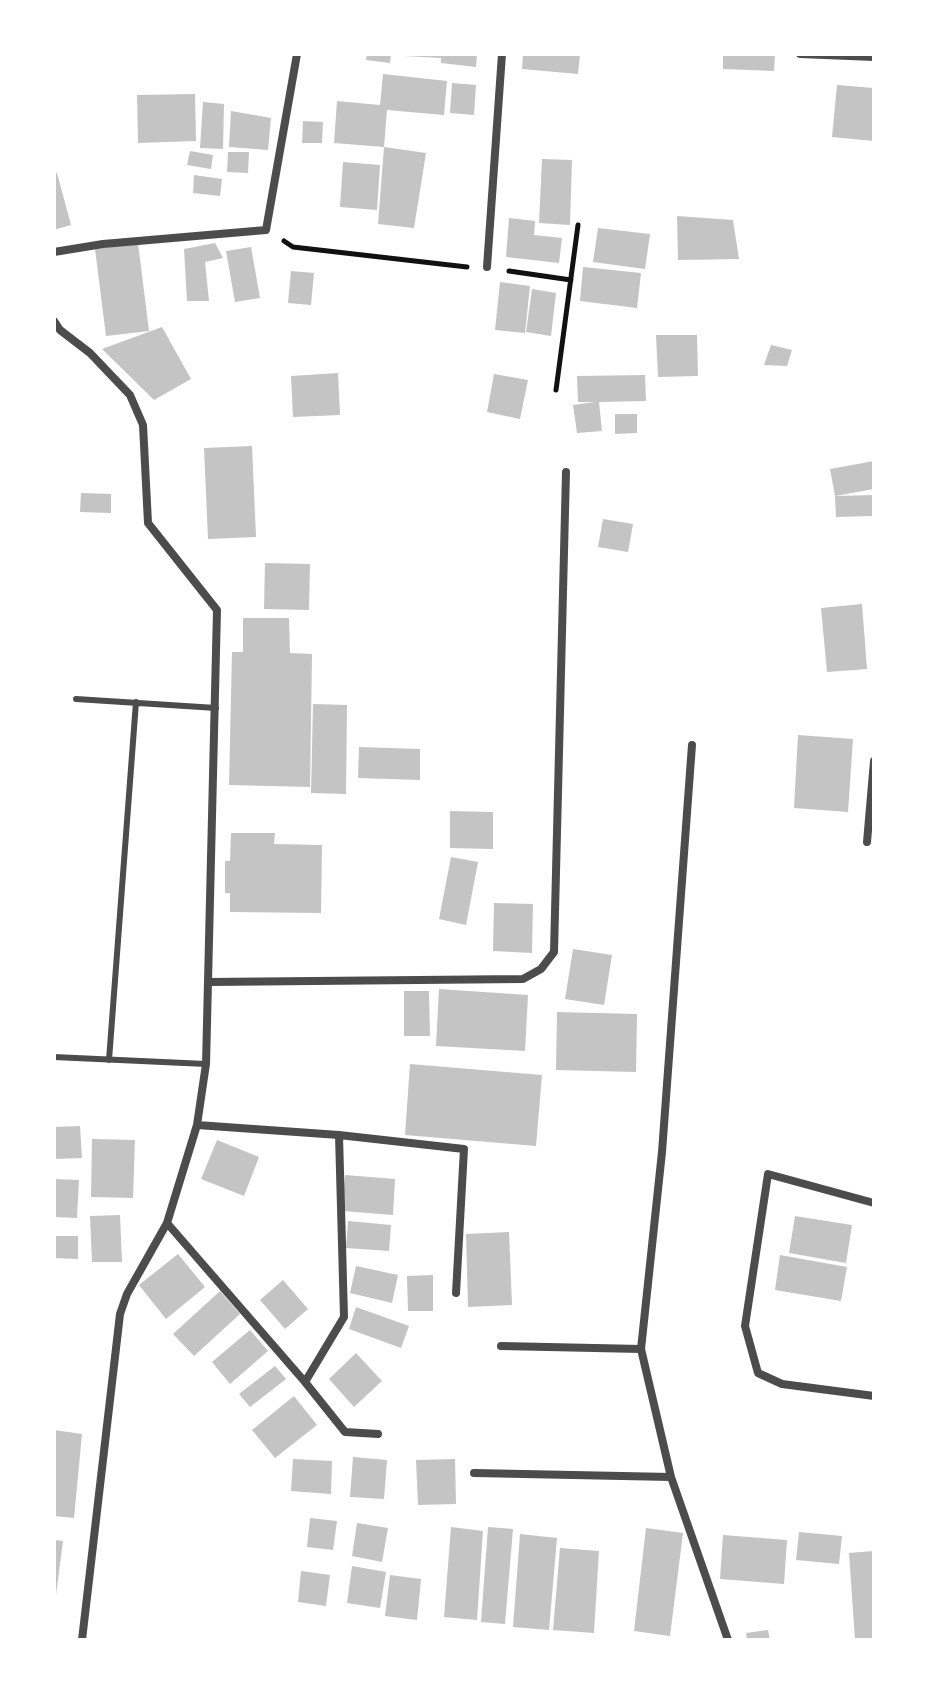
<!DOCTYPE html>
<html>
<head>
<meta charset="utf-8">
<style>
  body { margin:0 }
  #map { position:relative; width:928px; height:1694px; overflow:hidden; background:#fff; font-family:Quicksand,sans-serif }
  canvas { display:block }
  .frame { position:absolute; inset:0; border:56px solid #fff; pointer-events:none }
</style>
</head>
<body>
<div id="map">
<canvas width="928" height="1694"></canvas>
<div class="frame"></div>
</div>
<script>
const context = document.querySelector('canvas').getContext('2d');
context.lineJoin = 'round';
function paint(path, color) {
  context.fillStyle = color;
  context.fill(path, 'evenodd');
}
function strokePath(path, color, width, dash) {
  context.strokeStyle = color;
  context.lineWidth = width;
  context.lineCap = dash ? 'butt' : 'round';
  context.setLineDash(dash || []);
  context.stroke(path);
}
const building = new Path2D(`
  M 367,54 L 391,54 L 390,63 L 366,60 Z
  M 403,54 L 477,54 L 476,67 L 441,63 L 441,58 L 403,56 Z
  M 523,54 L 580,54 L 578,74 L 522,69 Z
  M 723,54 L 775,54 L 774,71 L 723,69 Z
  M 383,74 L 447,81 L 444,115 L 387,110 L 384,147 L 334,143 L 337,101 L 380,105 Z
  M 452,83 L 476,85 L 474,115 L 450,113 Z
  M 837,85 L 874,88 L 874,141 L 832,137 Z
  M 195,94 L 196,141 L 138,143 L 137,95 Z
  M 203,102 L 224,104 L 223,149 L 200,148 Z
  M 231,111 L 271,118 L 268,150 L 229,147 Z
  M 303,121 L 323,122 L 322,143 L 302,143 Z
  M 384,147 L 426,153 L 414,228 L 378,224 Z
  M 190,151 L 213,155 L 211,169 L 187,165 Z
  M 228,152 L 249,152 L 248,173 L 227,172 Z
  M 542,159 L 572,160 L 570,225 L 539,223 Z
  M 343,162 L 380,165 L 377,210 L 340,207 Z
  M 57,173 L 71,225 L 54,230 L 54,174 Z
  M 194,175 L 222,179 L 220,196 L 193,193 Z
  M 677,216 L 733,220 L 739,259 L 678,260 Z
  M 509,218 L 535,221 L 534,235 L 562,238 L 559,263 L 506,257 Z
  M 598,228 L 650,234 L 645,269 L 593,262 Z
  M 138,243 L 149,331 L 106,336 L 95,249 Z
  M 215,243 L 223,258 L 205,262 L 209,301 L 187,301 L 184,249 Z
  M 251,247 L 260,298 L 235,302 L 226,251 Z
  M 583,267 L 641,273 L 637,308 L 580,301 Z
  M 291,271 L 314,273 L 311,305 L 288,303 Z
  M 500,282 L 530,286 L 525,333 L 495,330 Z
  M 532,289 L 556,293 L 551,336 L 526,332 Z
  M 162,327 L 191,379 L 154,400 L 102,349 Z
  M 656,335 L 697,335 L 698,376 L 658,377 Z
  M 771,345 L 792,350 L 787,366 L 764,365 Z
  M 338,373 L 340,415 L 293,417 L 291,376 Z
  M 494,374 L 528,380 L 520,419 L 487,412 Z
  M 645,375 L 646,401 L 599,402 L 602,431 L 577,433 L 573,405 L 595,402 L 578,402 L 577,376 Z
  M 615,414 L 637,414 L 637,433 L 615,434 Z
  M 252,446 L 256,537 L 208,539 L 204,448 Z
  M 874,461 L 874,489 L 835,496 L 830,469 Z
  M 81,493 L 111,494 L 111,513 L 80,512 Z
  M 874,495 L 874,516 L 836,517 L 835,496 Z
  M 603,519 L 633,524 L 628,552 L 598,547 Z
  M 265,563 L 310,564 L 309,610 L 264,609 Z
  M 862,604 L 867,669 L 827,672 L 821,608 Z
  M 243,618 L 289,618 L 290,653 L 312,654 L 310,787 L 229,785 L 232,652 L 243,652 Z
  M 313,704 L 347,705 L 346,794 L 311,793 Z
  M 798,735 L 853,739 L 848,812 L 794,808 Z
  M 359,747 L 420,749 L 420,780 L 358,778 Z
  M 450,811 L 493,812 L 493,849 L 450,848 Z
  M 231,833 L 275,833 L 274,844 L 322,845 L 321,913 L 230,912 L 230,893 L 225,893 L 225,861 L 230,861 Z
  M 451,857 L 478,862 L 466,925 L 439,919 Z
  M 494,903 L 533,904 L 532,953 L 493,951 Z
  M 573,949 L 612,955 L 604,1005 L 565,999 Z
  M 439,989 L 528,995 L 525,1051 L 436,1046 Z
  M 404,991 L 429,991 L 430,1036 L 404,1036 Z
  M 557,1012 L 637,1014 L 636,1072 L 556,1070 Z
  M 410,1064 L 542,1075 L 536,1146 L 405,1135 Z
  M 80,1126 L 82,1158 L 54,1159 L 54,1127 Z
  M 92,1139 L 135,1140 L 133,1198 L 91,1197 Z
  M 217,1140 L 259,1157 L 244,1196 L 201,1179 Z
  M 345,1175 L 395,1179 L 393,1215 L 342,1211 Z
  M 54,1179 L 79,1180 L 77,1218 L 54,1217 Z
  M 120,1215 L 122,1262 L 92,1262 L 90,1216 Z
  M 795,1216 L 852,1225 L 846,1263 L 789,1253 Z
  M 348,1221 L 391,1225 L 389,1251 L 346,1248 Z
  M 509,1232 L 512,1305 L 468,1307 L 466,1234 Z
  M 54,1236 L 78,1236 L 78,1259 L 54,1258 Z
  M 178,1254 L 205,1287 L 166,1319 L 139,1285 Z
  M 780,1255 L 847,1267 L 841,1301 L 775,1290 Z
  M 356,1266 L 398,1275 L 392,1303 L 350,1293 Z
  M 433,1275 L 433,1311 L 408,1311 L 407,1276 Z
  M 283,1280 L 308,1309 L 285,1329 L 260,1300 Z
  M 220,1291 L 240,1314 L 194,1356 L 173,1334 Z
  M 356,1307 L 409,1326 L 401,1348 L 349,1329 Z
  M 250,1330 L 268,1351 L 230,1384 L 212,1362 Z
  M 356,1353 L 382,1381 L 354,1407 L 329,1379 Z
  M 275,1366 L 286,1379 L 250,1407 L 239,1394 Z
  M 294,1396 L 317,1425 L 275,1458 L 252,1430 Z
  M 54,1430 L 82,1434 L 74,1518 L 54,1516 Z
  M 353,1457 L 387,1460 L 384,1499 L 350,1497 Z
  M 293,1459 L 332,1461 L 331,1494 L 291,1491 Z
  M 455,1459 L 456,1504 L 418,1505 L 416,1460 Z
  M 310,1518 L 337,1521 L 333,1550 L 307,1547 Z
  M 357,1523 L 388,1528 L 382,1562 L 352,1556 Z
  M 451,1527 L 483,1531 L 477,1620 L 444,1617 Z
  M 488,1527 L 513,1529 L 505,1624 L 481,1622 Z
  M 646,1528 L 683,1533 L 670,1636 L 634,1631 Z
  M 799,1532 L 842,1536 L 839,1564 L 796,1560 Z
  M 520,1534 L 557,1538 L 549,1630 L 513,1627 Z
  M 723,1535 L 787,1540 L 784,1584 L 720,1579 Z
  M 54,1540 L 63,1541 L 56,1595 L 54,1595 Z
  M 560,1548 L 599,1551 L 594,1633 L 553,1630 Z
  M 874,1551 L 874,1640 L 855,1640 L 849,1553 Z
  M 352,1566 L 386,1572 L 380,1608 L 347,1603 Z
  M 301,1571 L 330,1575 L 326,1606 L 298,1602 Z
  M 390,1575 L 421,1579 L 417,1620 L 385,1616 Z
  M 768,1630 L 770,1640 L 747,1640 L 746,1633 Z`);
const path = new Path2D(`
  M 284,241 L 293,247 L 467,267
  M 509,271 L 571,280
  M 556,390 L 578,225`);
const service = new Path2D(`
  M 76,699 L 216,708
  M 54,1057 L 206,1064
  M 109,1060 L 136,702`);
const minor = new Path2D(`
  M 800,54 L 874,57
  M 54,252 L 103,244 L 266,230 L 297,54
  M 487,267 L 502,54
  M 54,321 L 60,330 L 90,353 L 130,395 L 143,425 L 148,523 L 217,610 L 206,1064 L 197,1125 L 167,1223 L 127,1294 L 120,1314 L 82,1640
  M 692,745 L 662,1152 L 641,1349 L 671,1477 L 728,1640
  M 867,842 L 874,761
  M 209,982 L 523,979 L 541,969 L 554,952 L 566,472
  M 197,1125 L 339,1135 L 464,1149 L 456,1293
  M 874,1203 L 768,1174 L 745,1326 L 758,1373 L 782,1384 L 874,1396
  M 167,1223 L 305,1382 L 345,1432 L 378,1434
  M 501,1346 L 641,1349
  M 305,1382 L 344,1317 L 339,1135
  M 474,1473 L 671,1477`);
paint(building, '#c4c4c4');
strokePath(path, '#111', 5);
strokePath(service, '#4c4c4c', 6);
strokePath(minor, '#4c4c4c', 8);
</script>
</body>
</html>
